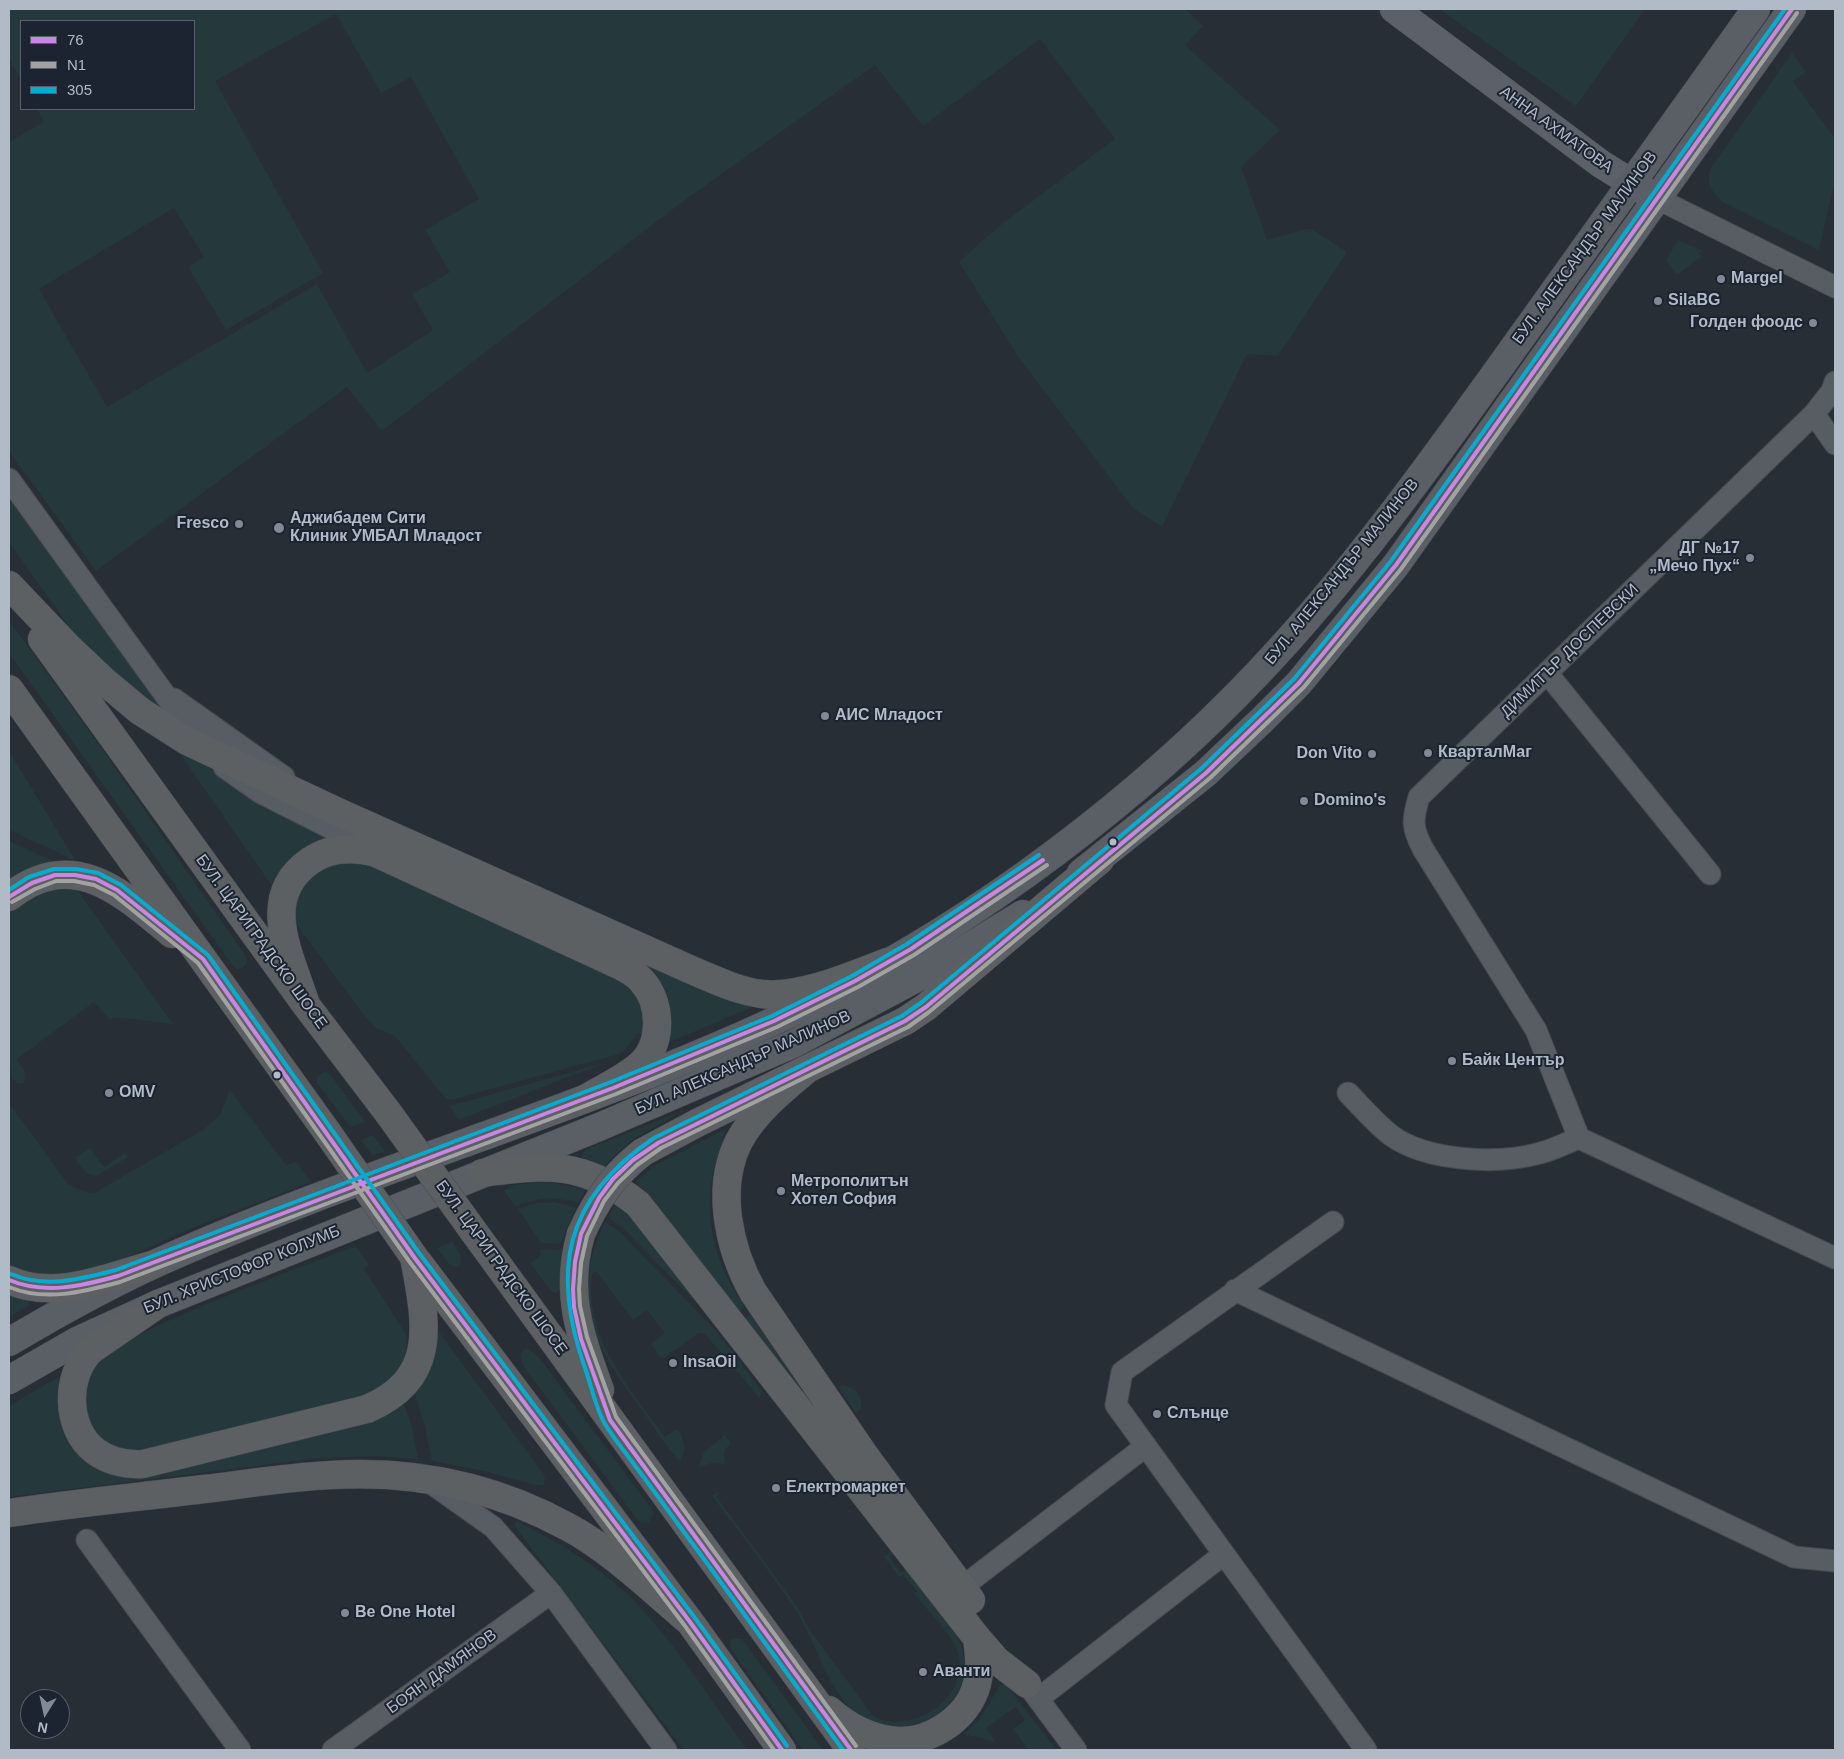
<!DOCTYPE html>
<html>
<head>
<meta charset="utf-8">
<style>
  body { margin:0 }
  #map { position:relative; width:1844px; height:1759px; overflow:hidden; background:#282e35; font-family:Arial,sans-serif }
  canvas { display:block }
  .frame { position:absolute; inset:0; border:10px solid #b1bac7; pointer-events:none }
  .legend { position:absolute; left:20px; top:20px; width:175px; height:90px; box-sizing:border-box; background:#1b2430; border:1px solid #57606c; margin:0; padding:6px 9px; list-style:none; font-size:15px; color:#b1bac7 }
  .legend li { display:flex; align-items:center; gap:10px; height:25px }
  .legend b { width:25px; border:1px solid #57606c }
  .north { position:absolute; left:20px; top:1689px; width:50px; height:50px; box-sizing:border-box; background:#1b2430; border:1px solid #57606c; border-radius:50%; rotate:190deg; font-size:14px; font-weight:700; line-height:20px; text-align:center; color:#b1bac7 }
  .north::after { content:''; display:block; margin:auto; width:18px; height:22px; background:#818994; clip-path:polygon(50% 0,100% 100%,50% 72%,0 100%) }
</style>
</head>
<body>
<div id="map">
<canvas width="1844" height="1759"></canvas>
<div class="frame"></div>
<ul class="legend">
<li><b style="height:6px;background:#c787e3"></b>76</li>
<li><b style="height:6px;background:#a2a2a2"></b>N1</li>
<li><b style="height:6px;background:#06acd0"></b>305</li>
</ul>
<div class="north">N</div>
</div>
<script>
const context = document.querySelector('canvas').getContext('2d');
context.lineJoin = 'round';
function paint(path, color) {
  context.fillStyle = color;
  context.fill(path, 'evenodd');
}
function strokePath(path, color, width, dash) {
  context.strokeStyle = color;
  context.lineWidth = width;
  context.lineCap = dash ? 'butt' : 'round';
  context.setLineDash(dash || []);
  context.stroke(path);
}
function label(font, color, halo, rows, align = 'center') {
  context.font = font + ' Arial,sans-serif';
  context.lineWidth = 4;
  context.setLineDash([]);
  context.textBaseline = 'middle';
  context.strokeStyle = halo;
  context.fillStyle = color;
  for (const [text, x, y, turn = 0] of rows) {
    context.save();
    context.translate(x, y);
    context.rotate((+turn || 0) * Math.PI / 180);
    context.textAlign = isNaN(turn) ? turn : align;
    if (halo) context.strokeText(text, 0, 0);
    context.fillText(text, 0, 0);
    context.restore();
  }
}
const green = new Path2D(`
  M 9,9 L 1185,9 L 1203,26 L 1185,45 L 1280,130 L 1241,167 L 1267,240 L 1310,228 L 1347,252 L 1278,356 L 1247,354 L 1162,527 L 1132,507 L 1017,355 L 959,262 L 998,227 L 1115,139 L 1040,39 L 923,126 L 875,65 L 681,203 L 382,431 L 347,387 L 96,571 L 9,451 L 9,142 L 44,122 L 37,109 L 194,109 L 194,21 L 21,21 L 21,81 L 9,58 ZM 336,14 L 381,93 L 411,77 L 479,199 L 425,230 L 450,272 L 412,294 L 433,330 L 367,373 L 317,284 L 107,407 L 39,289 L 174,208 L 204,257 L 188,267 L 226,330 L 323,273 L 215,81 Z
  M 1439,9 L 1645,9 L 1576,106 Z
  M 1792,53 L 1806,72 L 1793,81 L 1835,139 L 1835,179 L 1819,250 L 1723,202 C 1713,194 1704,181 1711,168 Z
  M 1678,240 L 1703,251 L 1699,253 L 1702,256 L 1677,275 L 1666,260 Z
  M 9,499 L 171,718 L 165,722 L 80,642 L 9,542 Z
  M 9,620 L 102,749 L 245,955 L 247,962 L 244,967 L 237,969 L 233,966 L 9,653 Z
  M 176,745 L 333,838 L 272,886 L 176,748 Z
  M 9,751 L 77,863 L 75,865 L 70,858 L 9,830 Z
  M 281,794 L 750,1004 L 750,1008 L 668,1043 L 666,1000 Z
  M 9,841 L 60,864 L 9,884 Z
  M 334,862 L 364,862 L 626,981 L 642,999 L 645,1036 L 638,1033 L 624,1051 L 616,1055 L 451,1100 L 446,1099 L 395,1036 L 377,1029 L 364,1015 L 294,921 L 292,900 L 303,880 Z
  M 76,888 L 173,1024 L 125,1018 L 109,1019 L 94,1002 L 17,1059 L 25,1072 L 24,1083 L 18,1084 L 12,1077 L 9,1061 L 9,911 L 42,889 Z
  M 604,1063 L 459,1120 L 450,1106 Z
  M 325,1071 L 330,1074 L 365,1122 L 350,1127 L 317,1083 L 317,1077 Z
  M 230,1090 L 286,1165 L 296,1162 L 311,1182 L 197,1226 L 108,1266 L 46,1279 L 9,1267 L 9,1103 L 68,1184 L 85,1192 L 94,1193 L 203,1130 L 220,1115 Z
  M 687,1109 L 633,1139 L 603,1167 L 582,1157 L 583,1152 L 587,1149 Z
  M 725,1129 C 725,1136 715,1162 713,1173 C 703,1222 717,1267 745,1307 L 739,1312 L 650,1196 L 635,1182 L 654,1166 Z
  M 373,1135 L 385,1151 L 373,1156 L 361,1140 Z
  M 90,1148 L 104,1167 L 125,1153 L 128,1157 L 96,1176 L 86,1173 L 75,1158 Z
  M 546,1182 L 586,1189 L 578,1203 C 554,1196 539,1197 515,1206 L 504,1190 L 514,1185 Z
  M 554,1202 L 576,1207 L 562,1241 L 558,1244 L 541,1243 L 518,1209 L 537,1203 Z
  M 616,1204 L 641,1227 L 710,1317 L 622,1227 L 608,1217 Z
  M 605,1222 L 619,1231 L 717,1332 L 761,1390 L 762,1395 L 759,1397 L 705,1334 L 699,1333 L 662,1359 L 651,1344 L 665,1333 L 647,1310 L 633,1320 L 596,1271 L 592,1274 C 585,1340 629,1387 665,1437 L 676,1429 C 685,1437 687,1451 680,1461 C 666,1447 654,1427 642,1410 C 595,1346 568,1300 605,1222 Z
  M 452,1242 C 457,1250 465,1257 459,1266 L 454,1267 L 449,1264 L 437,1248 Z
  M 356,1246 L 369,1265 L 364,1269 L 406,1334 L 407,1344 L 404,1361 L 397,1374 L 363,1400 L 134,1454 C 109,1446 89,1438 85,1408 C 83,1390 88,1369 100,1354 C 107,1345 133,1337 144,1332 C 213,1300 284,1273 356,1246 Z
  M 564,1247 L 561,1289 L 556,1293 L 552,1292 L 530,1263 L 540,1256 L 541,1249 L 558,1250 Z
  M 9,1293 L 28,1300 L 30,1305 L 9,1317 Z
  M 751,1313 L 843,1444 L 744,1319 Z
  M 437,1332 L 439,1332 L 542,1472 L 545,1478 L 544,1485 L 536,1485 L 484,1471 L 432,1461 L 425,1426 L 414,1392 L 435,1346 Z
  M 528,1349 L 538,1356 L 654,1512 L 649,1523 L 639,1522 L 524,1367 L 520,1355 L 523,1350 Z
  M 57,1378 L 61,1379 L 94,1465 L 403,1403 L 411,1423 L 418,1459 L 371,1456 L 319,1458 L 9,1497 L 9,1406 Z
  M 842,1385 C 856,1387 862,1394 861,1408 L 856,1413 L 838,1387 Z
  M 725,1435 L 731,1443 L 724,1451 L 725,1464 L 712,1463 L 699,1467 L 703,1453 Z
  M 717,1492 L 719,1494 L 716,1496 L 798,1608 L 809,1629 L 874,1717 C 914,1736 975,1695 956,1648 C 952,1636 923,1605 914,1593 L 917,1591 L 903,1575 L 899,1577 L 884,1557 L 891,1551 L 893,1554 L 889,1557 L 901,1573 L 906,1569 C 922,1589 953,1622 961,1645 C 981,1701 915,1745 865,1719 C 829,1700 816,1640 795,1609 C 769,1570 740,1533 712,1496 Z
  M 517,1521 C 556,1541 595,1564 627,1594 C 672,1637 710,1699 747,1750 L 684,1750 L 514,1525 Z
  M 734,1638 L 741,1639 L 745,1643 L 823,1750 L 803,1750 L 730,1648 L 731,1640 Z
  M 1005,1684 L 1006,1685 L 1057,1750 L 1029,1750 L 1013,1729 L 1025,1720 L 1016,1707 L 986,1728 L 996,1742 L 964,1734 L 979,1720 L 1000,1685 Z`);
const street = new Path2D(`
  M 1656,198 L 1835,287
  M 1835,382 L 1832,391 L 1814,414 L 1419,797 C 1412,820 1412,828 1423,849 L 1536,1030 L 1579,1138 L 1835,1258
  M 1814,414 L 1835,444
  M 9,479 L 202,746
  M 1547,673 L 1710,874
  M 174,699 L 284,777
  M 224,767 L 261,793 L 370,848
  M 1348,1093 C 1362,1107 1376,1124 1392,1136 C 1427,1161 1498,1165 1540,1153 C 1553,1150 1566,1143 1579,1138
  M 1333,1222 L 1122,1372 L 1116,1405 L 1366,1750
  M 1235,1290 L 1794,1557 L 1835,1561
  M 431,1483 L 493,1527 L 551,1593 L 666,1750
  M 87,1540 L 240,1750
  M 961,1588 L 1146,1446
  M 1030,1688 L 1076,1750
  M 1038,1699 L 1224,1554
  M 333,1750 L 551,1593`);
const secondary = new Path2D(`
  M 1394,9 L 1601,164 L 1656,198`);
const primary = new Path2D(`
  M 1081,873 L 1206,773 L 1262,720 L 1299,683 L 1396,565 L 1792,9
  M 9,1342 C 58,1313 108,1285 159,1262 C 377,1164 610,1104 824,997 C 979,920 1140,798 1259,672 C 1350,576 1428,467 1505,360 C 1589,243 1672,125 1756,9
  M 9,1380 L 77,1341 L 158,1304 L 599,1127 L 793,1044 L 928,972 L 1023,914`);
const highway = new Path2D(`
  M 9,585 L 68,647 L 104,681 L 140,711 L 187,741 L 338,812 L 696,972 C 717,981 739,991 762,994 C 800,998 851,976 887,962
  M 42,639 L 306,1005 L 389,1114
  M 9,689 L 330,1136
  M 9,897 C 73,846 122,893 172,934
  M 306,1005 C 291,956 257,898 310,861 C 330,847 353,847 376,853 L 619,965 C 627,969 635,973 641,980 C 662,1002 663,1043 641,1064 C 626,1078 603,1088 585,1099
  M 805,1071 C 781,1091 754,1113 739,1141 C 715,1188 729,1249 753,1292 L 863,1453 L 971,1600
  M 643,1152 L 697,1123 L 905,1021 L 926,1007 L 1100,860
  M 482,1173 C 547,1164 584,1161 638,1204 L 977,1638 L 996,1660 L 1027,1684
  M 474,1232 L 851,1750
  M 581,1234 C 564,1293 580,1335 600,1390
  M 418,1262 L 690,1622 L 782,1750
  M 9,1280 C 55,1301 107,1277 152,1265
  M 158,1304 L 91,1350 C 65,1375 65,1428 95,1451 C 110,1462 125,1465 143,1464 L 367,1409 C 440,1378 426,1322 414,1257
  M 9,1513 C 74,1503 139,1497 204,1489 C 246,1484 289,1477 331,1475 C 414,1470 495,1487 568,1527 C 610,1549 653,1591 690,1622
  M 829,1710 C 846,1725 868,1737 890,1740 C 927,1746 968,1719 977,1684 C 981,1668 979,1653 977,1638`);
const highwayBridge = new Path2D(`
  M 389,1114 L 474,1232
  M 330,1136 L 414,1257
  M 581,1234 C 596,1200 614,1174 643,1152`);
const bus1 = new Path2D(`
  M 9,897 L 32,883 L 55,875 L 75,875 L 96,879 L 117,890 L 203,959 L 414,1257 L 690,1622 L 782,1750
  M 9,1280 C 45,1295 82,1286 118,1276 L 613,1088 L 774,1021 L 855,981 L 911,949 L 1043,860
  M 851,1750 L 610,1420 L 581,1339 L 574,1307 L 573,1289 L 575,1262 L 581,1234 L 599,1198 L 613,1179 L 633,1160 L 658,1143 L 905,1021 L 926,1007 L 1206,773 L 1299,683 L 1396,565 L 1792,9`);
const bus2 = new Path2D(`
  M 12,902 L 35,889 L 56,881 L 74,881 L 94,885 L 114,895 L 198,963 L 409,1261 L 685,1626 L 774,1750
  M 9,1287 C 45,1302 83,1292 120,1282 L 616,1094 L 777,1027 L 858,987 L 914,955 L 1047,865
  M 856,1746 L 616,1417 L 587,1337 L 580,1306 L 579,1289 L 581,1263 L 587,1236 L 604,1201 L 618,1183 L 637,1165 L 661,1148 L 908,1027 L 929,1012 L 1210,778 L 1304,687 L 1401,569 L 1797,13`);
const bus3 = new Path2D(`
  M 9,890 L 29,877 L 54,869 L 76,869 L 98,873 L 121,885 L 208,955 L 419,1253 L 695,1618 L 787,1746
  M 11,1274 C 46,1289 81,1279 116,1270 L 611,1082 L 772,1016 L 852,976 L 907,944 L 1039,855
  M 843,1750 C 796,1685 748,1620 701,1555 C 679,1526 658,1496 636,1467 C 626,1453 614,1439 605,1424 C 596,1409 592,1388 586,1371 C 550,1271 564,1199 654,1138 L 902,1016 L 922,1002 L 1202,768 L 1294,679 L 1391,561 L 1785,9`);
const markers = [
  [1721,279,5,"#818994"],
  [1658,301,5,"#818994"],
  [1813,323,5,"#818994"],
  [239,524,5,"#818994"],
  [279,528,6,"#818994"],
  [1750,558,5,"#818994"],
  [825,716,5,"#818994"],
  [1428,753,5,"#818994"],
  [1372,754,5,"#818994"],
  [1304,801,5,"#818994"],
  [1113,842,4.5,"#b1bac7"],
  [1452,1061,5,"#818994"],
  [277,1075,4.5,"#b1bac7"],
  [109,1093,5,"#818994"],
  [781,1191,5,"#818994"],
  [673,1363,5,"#818994"],
  [1157,1414,5,"#818994"],
  [776,1488,5,"#818994"],
  [345,1613,5,"#818994"],
  [923,1672,5,"#818994"]
];
const streetNames = [
  ["АННА АХМАТОВА",1556,130,36],
  ["БУЛ. АЛЕКСАНДЪР МАЛИНОВ",1585,248,-54],
  ["БУЛ. АЛЕКСАНДЪР МАЛИНОВ",1342,572,-51],
  ["ДИМИТЪР ДОСПЕВСКИ",1570,651,-44],
  ["БУЛ. ЦАРИГРАДСКО ШОСЕ",261,942,54],
  ["БУЛ. АЛЕКСАНДЪР МАЛИНОВ",743,1063,-24],
  ["БУЛ. ЦАРИГРАДСКО ШОСЕ",501,1268,54],
  ["БУЛ. ХРИСТОФОР КОЛУМБ",242,1270,-22],
  ["БОЯН ДАМЯНОВ",442,1672,-36]
];
const poiNames = [
  ["Margel",1731,279],
  ["SilaBG",1668,301],
  ["Голден фоодс",1803,323,"right"],
  ["Аджибадем Сити",290,519],
  ["Клиник УМБАЛ Младост",290,537],
  ["Fresco",229,524,"right"],
  ["ДГ №17",1740,549,"right"],
  ["„Мечо Пух“",1740,567,"right"],
  ["АИС Младост",835,716],
  ["КварталМаг",1438,753],
  ["Don Vito",1362,754,"right"],
  ["Domino's",1314,801],
  ["Байк Център",1462,1061],
  ["OMV",119,1093],
  ["Метрополитън",791,1182],
  ["Хотел София",791,1200],
  ["InsaOil",683,1363],
  ["Слънце",1167,1414],
  ["Електромаркет",786,1488],
  ["Be One Hotel",355,1613],
  ["Аванти",933,1672]
];
paint(green, '#25383b');
strokePath(street, '#464a50', 23);
strokePath(secondary, '#464a50', 29);
strokePath(primary, '#454a52', 29);
strokePath(highway, '#454a51', 29);
strokePath(street, '#585c63', 21);
strokePath(secondary, '#5c6068', 28);
strokePath(primary, '#5a5f65', 28);
strokePath(highway, '#5d6063', 28);
strokePath(highwayBridge, '#454a51', 29, []);
strokePath(highwayBridge, '#5d6063', 28);
strokePath(bus1, '#c787e3', 4);
strokePath(bus2, '#a2a2a2', 4);
strokePath(bus3, '#06acd0', 4);
for (const [x, y, r, color] of markers) {
  const dot = new Path2D();
  dot.arc(x, y, r, 0, 2 * Math.PI);
  context.fillStyle = color;
  context.fill(dot);
  strokePath(dot, '#1b2430', 2);
}
label('16px', '#b1bac7', '#1b2430', streetNames);
label('bold 16px', '#b1bac7', '#1b2430', poiNames, 'left');
</script>
</body>
</html>
